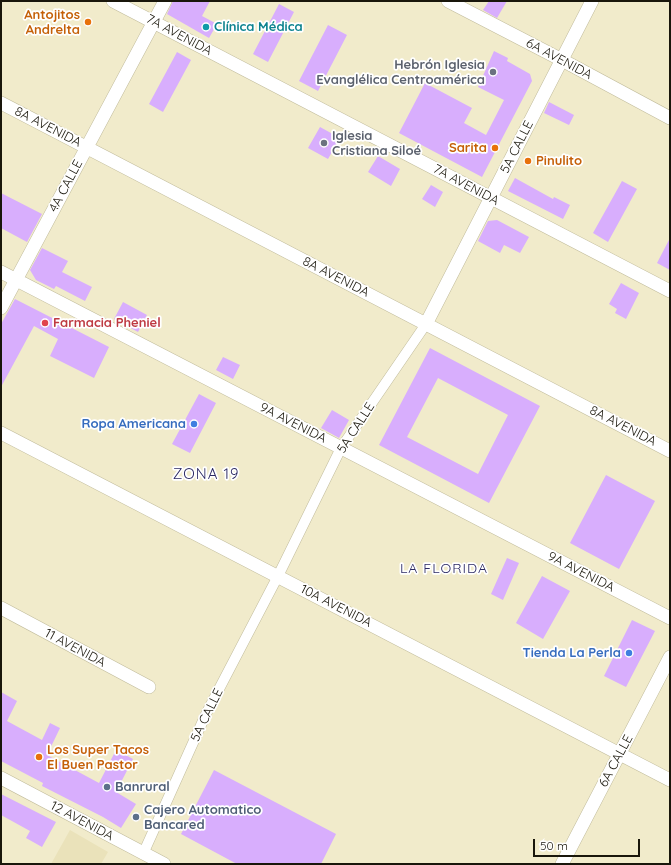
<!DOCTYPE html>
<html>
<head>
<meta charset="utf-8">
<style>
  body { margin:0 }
  #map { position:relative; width:671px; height:865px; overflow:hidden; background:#f1ebcb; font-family:Quicksand,sans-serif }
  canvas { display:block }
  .frame { position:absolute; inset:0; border:2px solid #19160b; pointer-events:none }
  .scale { position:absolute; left:533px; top:839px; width:107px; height:18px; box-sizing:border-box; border:2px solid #19160b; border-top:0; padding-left:5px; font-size:12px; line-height:14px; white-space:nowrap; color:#19160b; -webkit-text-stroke:3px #fff; paint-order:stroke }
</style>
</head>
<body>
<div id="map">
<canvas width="671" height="865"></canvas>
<div class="frame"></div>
<div class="scale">50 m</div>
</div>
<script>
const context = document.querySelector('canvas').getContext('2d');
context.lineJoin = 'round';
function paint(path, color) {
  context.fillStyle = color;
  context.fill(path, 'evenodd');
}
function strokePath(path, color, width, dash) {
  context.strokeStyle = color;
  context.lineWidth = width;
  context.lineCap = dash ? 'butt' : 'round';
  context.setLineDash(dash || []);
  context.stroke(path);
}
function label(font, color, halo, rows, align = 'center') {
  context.font = font + ' Quicksand,sans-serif';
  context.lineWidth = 3.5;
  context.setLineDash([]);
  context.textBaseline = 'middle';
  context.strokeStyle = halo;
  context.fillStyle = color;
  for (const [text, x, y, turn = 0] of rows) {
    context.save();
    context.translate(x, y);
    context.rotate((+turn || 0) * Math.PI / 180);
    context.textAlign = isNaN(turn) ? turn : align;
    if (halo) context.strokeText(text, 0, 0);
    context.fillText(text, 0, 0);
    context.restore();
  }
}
const built = new Path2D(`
  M 70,830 L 108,852 L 101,864 L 51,864 Z`);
const building = new Path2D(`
  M 173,1 L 210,1 L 202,16 L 217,24 L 209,38 L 167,14 Z
  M 489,1 L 507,1 L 497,18 L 483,10 Z
  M 279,4 L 294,12 L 268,62 L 253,54 Z
  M 328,25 L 347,35 L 318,91 L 299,81 Z
  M 494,51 L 508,58 L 507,61 L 530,74 L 532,81 L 482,177 L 399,133 L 425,83 L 472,108 L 464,123 L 486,135 L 504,100 L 478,87 Z
  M 177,52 L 191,60 L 163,112 L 149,104 Z
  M 549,102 L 574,115 L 569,125 L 544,113 Z
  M 320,127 L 340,138 L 328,159 L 308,148 Z
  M 378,156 L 400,169 L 391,186 L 368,172 Z
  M 515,178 L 553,199 L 554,197 L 570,205 L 563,219 L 508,191 Z
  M 622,181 L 637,189 L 608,242 L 593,233 Z
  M 431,185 L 443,192 L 435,207 L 422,199 Z
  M 1,193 L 42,214 L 27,242 L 1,228 Z
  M 497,220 L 529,237 L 520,253 L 504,245 L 500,253 L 478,241 L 488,221 Z
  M 670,238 L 670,270 L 657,263 Z
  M 42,248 L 68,261 L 62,272 L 92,287 L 85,301 L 56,286 L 54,289 L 36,280 L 30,270 Z
  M 621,283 L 639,293 L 626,319 L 615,313 L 617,309 L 609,304 Z
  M 15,299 L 109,347 L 94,378 L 50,356 L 58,339 L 34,326 L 1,387 L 1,324 Z
  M 123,302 L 147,315 L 138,332 L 114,319 Z
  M 430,348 L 540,406 L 489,503 L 379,445 ZM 438,378 L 508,415 L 478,474 L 407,437 Z
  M 223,357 L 240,365 L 233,379 L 216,370 Z
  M 199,394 L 216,403 L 190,453 L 172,444 Z
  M 332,410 L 349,420 L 339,438 L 321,428 Z
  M 606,475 L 655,501 L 619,569 L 570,543 Z
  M 507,558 L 519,563 L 503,600 L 491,594 Z
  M 542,576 L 570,591 L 543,639 L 516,623 Z
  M 632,620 L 655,631 L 626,687 L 604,676 Z
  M 1,692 L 17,701 L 7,721 L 42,740 L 50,723 L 60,728 L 47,755 L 99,783 L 116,750 L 133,759 L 116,792 L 136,804 L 121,828 L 103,817 L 42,786 L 43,783 L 1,761 Z
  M 214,770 L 336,834 L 321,864 L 237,864 L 181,834 Z
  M 1,794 L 56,822 L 42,847 L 26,838 L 30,831 L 1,815 Z`);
const pedestrian = new Path2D(`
  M 143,854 L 206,714 L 278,576 L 341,448 L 426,324`);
const minor = new Path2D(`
  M 113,1 L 670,291
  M 448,1 L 562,60 L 670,118
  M 1,103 L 670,451
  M 1,272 L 670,618
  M 1,308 L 165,1
  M 426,324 L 592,1
  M 1,433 L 670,780
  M 1,608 L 149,687
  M 1,778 L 164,864
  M 562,864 L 670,657`);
const markers = [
  [88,22,4,"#e8710a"],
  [206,27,4,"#0f9aa8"],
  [493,72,4,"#6b7280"],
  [324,143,4,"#6b7280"],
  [495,148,4,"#e8710a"],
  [528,161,4,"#e8710a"],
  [45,323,4,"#e0444e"],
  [194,424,4,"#3f7fe0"],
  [629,653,4,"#3f7fe0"],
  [39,757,4,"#e8710a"],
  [107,787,4,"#5c6f8a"],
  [136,817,4,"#5c6f8a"]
];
const foodNames = [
  ["Antojitos",80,15],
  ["Andrelta",80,30],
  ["Sarita",487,148],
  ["Pinulito",536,161,"left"],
  ["Los Super Tacos",47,750,"left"],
  ["El Buen Pastor",47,765,"left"]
];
const cultureNames = [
  ["Clínica Médica",214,27]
];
const streetNames = [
  ["7A AVENIDA",179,35,28],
  ["6A AVENIDA",559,59,28],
  ["8A AVENIDA",48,127,27],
  ["5A CALLE",517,147,-63],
  ["7A AVENIDA",466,185,28],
  ["4A CALLE",66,186,-62],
  ["8A AVENIDA",336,277,27],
  ["9A AVENIDA",293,423,27],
  ["8A AVENIDA",623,426,27],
  ["5A CALLE",356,428,-57],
  ["9A AVENIDA",581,572,27],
  ["10A AVENIDA",336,606,27],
  ["11 AVENIDA",75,648,28],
  ["5A CALLE",207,715,-64],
  ["6A CALLE",616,761,-62],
  ["12 AVENIDA",82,821,28]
];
const worshipNames = [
  ["Hebrón Iglesia",485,65],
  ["Evanglélica Centroamérica",485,80],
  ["Iglesia",332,136,"left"],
  ["Cristiana Siloé",332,151,"left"]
];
const healthNames = [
  ["Farmacia Pheniel",53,323]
];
const shopNames = [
  ["Ropa Americana",186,424],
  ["Tienda La Perla",621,653]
];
const serviceNames = [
  ["Banrural",115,787],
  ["Cajero Automatico",144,810],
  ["Bancared",144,825]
];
const neighbourhoodNames = [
  ["LA FLORIDA",444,569]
];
const quarterNames = [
  ["ZONA 19",206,474]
];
paint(built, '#eae2ba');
paint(building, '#d8aefd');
strokePath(pedestrian, '#c0bb9b', 11);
strokePath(minor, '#c0bb9b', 14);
strokePath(pedestrian, '#fff', 10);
strokePath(minor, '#fff', 13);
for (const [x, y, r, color] of markers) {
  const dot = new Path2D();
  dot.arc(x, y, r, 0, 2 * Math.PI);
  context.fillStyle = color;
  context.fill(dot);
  strokePath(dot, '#fff', 1.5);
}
label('bold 13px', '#c56008', '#fff', foodNames, 'right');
label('bold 13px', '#0d838f', '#fff', cultureNames, 'left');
label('13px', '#19160b', '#fff', streetNames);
label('bold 13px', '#5b616d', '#fff', worshipNames, 'right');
label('bold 13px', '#be3a42', '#fff', healthNames, 'left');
label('bold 13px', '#366cbe', '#fff', shopNames, 'right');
label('bold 13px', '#4e5e75', '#fff', serviceNames, 'left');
context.letterSpacing = '1px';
label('14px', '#2b2964', '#fff', neighbourhoodNames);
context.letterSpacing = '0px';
context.letterSpacing = '1px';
label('15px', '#2b2964', '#fff', quarterNames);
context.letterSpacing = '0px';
</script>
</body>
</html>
